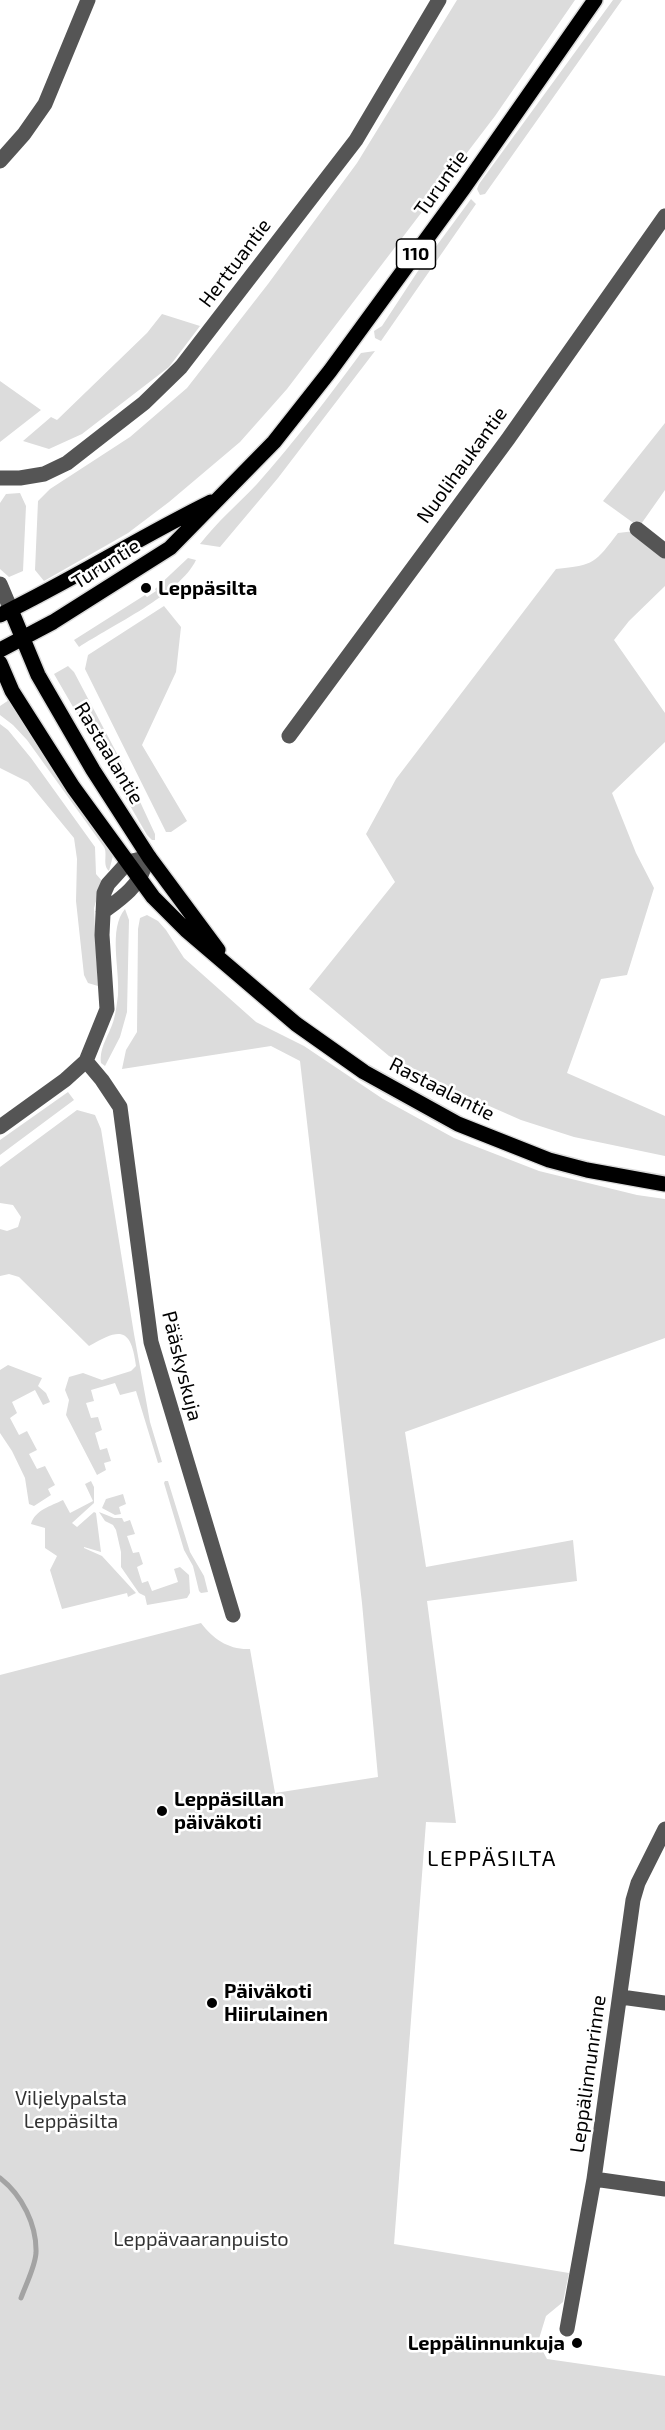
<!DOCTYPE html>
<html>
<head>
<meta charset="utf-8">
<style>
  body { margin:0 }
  canvas { display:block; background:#fff }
</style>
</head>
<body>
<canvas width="665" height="2430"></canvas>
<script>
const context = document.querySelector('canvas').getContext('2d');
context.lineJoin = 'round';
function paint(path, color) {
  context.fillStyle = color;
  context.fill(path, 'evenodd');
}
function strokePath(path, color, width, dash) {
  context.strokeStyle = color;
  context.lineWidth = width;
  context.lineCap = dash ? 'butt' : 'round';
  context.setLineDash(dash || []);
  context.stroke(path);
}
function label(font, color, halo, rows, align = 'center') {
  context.font = font + ' "Exo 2",sans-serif';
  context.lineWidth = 5;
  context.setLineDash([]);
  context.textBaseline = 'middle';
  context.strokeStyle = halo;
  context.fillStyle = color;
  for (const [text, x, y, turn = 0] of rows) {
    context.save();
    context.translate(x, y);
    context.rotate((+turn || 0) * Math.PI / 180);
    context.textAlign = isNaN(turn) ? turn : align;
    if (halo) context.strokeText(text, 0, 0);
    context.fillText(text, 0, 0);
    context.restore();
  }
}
const green = new Path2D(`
  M 457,0 L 575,0 L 495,116 L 287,389 L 240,442 L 169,502 L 128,533 L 44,581 L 35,570 L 38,501 L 50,489 L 130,437 L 187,388 L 268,284 L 357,163 Z
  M 613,0 L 622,0 L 485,194 L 480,195 L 477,189 L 479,184 Z
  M 471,199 L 476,204 L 381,341 L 375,338 L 374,331 L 382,326 L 418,271 Z
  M 162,314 L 200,326 L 169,367 L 82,434 L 49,449 L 23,441 L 51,417 L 57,420 L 147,333 Z
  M 375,351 L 278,478 L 220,547 L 200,544 C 217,522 238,504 257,484 C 294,442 328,398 361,353 Z
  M 0,381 L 41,410 L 0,442 Z
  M 665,423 L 665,490 L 639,527 L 603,501 Z
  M 20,493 L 26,506 L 23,571 L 9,577 L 0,569 L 0,503 L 6,494 Z
  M 635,531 L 665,557 L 665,586 L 629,621 L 614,640 L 665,713 L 665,742 L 612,793 L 636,853 L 654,888 L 627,975 L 601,979 L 567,1073 L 665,1116 L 665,1156 L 574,1137 L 521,1120 L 471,1098 L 389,1056 L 309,989 L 395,882 L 366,834 L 396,779 L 556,569 C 595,565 595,563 618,533 Z
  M 188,558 L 196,560 C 180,594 111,626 79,647 L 74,640 L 145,595 L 147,597 L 156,591 L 155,589 Z
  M 164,606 L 181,627 L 176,672 L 142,745 L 187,821 L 171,832 L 166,832 L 85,669 L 88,655 Z
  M 68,666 L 74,672 L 123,765 L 155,834 L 155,840 L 152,840 L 147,835 L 54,674 Z
  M 9,700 L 111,848 L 113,856 L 109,871 C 102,865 108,854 104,847 L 27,740 L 13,725 L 0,715 L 0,706 Z
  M 0,724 L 8,730 L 31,758 L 95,847 L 96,874 L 102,881 L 94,908 L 98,986 L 88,983 L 84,975 L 76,901 L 77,859 L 74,838 L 28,782 L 0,768 Z
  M 125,909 L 129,920 L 127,1012 L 120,1037 L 105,1066 L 101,1063 C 99,1047 110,1034 114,1019 C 116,1011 117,1003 118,995 C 120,969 108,929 125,909 Z
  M 147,915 L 158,921 L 166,930 L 184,958 L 256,1022 L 304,1046 L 383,1099 L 454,1138 L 539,1171 L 637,1195 L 665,1199 L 665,1338 L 405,1432 L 426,1567 L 573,1540 L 577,1581 L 427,1601 L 456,1823 L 426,1822 L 394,2244 L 569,2273 L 563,2302 L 546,2316 L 538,2342 L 547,2359 L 665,2376 L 665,2430 L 0,2430 L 0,1675 L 201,1623 C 213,1639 229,1650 250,1649 L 275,1793 L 378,1777 L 362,1603 L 300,1061 L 271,1046 L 122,1069 L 126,1050 L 137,1032 L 138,929 L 140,918 Z
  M 68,1092 L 74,1100 L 0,1155 L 0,1140 Z
  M 77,1110 L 95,1115 L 101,1129 L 134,1334 L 150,1422 L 162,1462 L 158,1463 L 136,1391 L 120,1395 L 115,1383 L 91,1390 L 94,1401 L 86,1403 L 91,1418 L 98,1417 L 102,1430 L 95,1433 L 100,1450 L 107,1448 L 111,1461 L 104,1463 L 106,1470 L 97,1475 L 66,1415 L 69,1400 L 65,1390 L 69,1377 L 83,1373 L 102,1380 L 131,1371 L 136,1366 C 131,1328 121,1327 89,1346 L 19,1277 L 9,1274 L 0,1276 L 0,1229 L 7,1231 L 18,1227 L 21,1217 L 13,1205 L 0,1203 L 0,1167 Z
  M 8,1365 L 42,1378 L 38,1386 L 46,1393 L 50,1402 L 43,1405 L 35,1390 L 12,1402 L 17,1413 L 10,1418 L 19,1435 L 27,1431 L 37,1450 L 29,1454 L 37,1469 L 45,1466 L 55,1485 L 48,1489 L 51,1495 L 34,1506 L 29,1504 L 25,1478 L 12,1451 L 0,1433 L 0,1370 Z
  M 91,1481 L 94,1487 L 94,1503 L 72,1523 L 77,1527 L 94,1512 L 96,1513 L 101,1552 L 84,1547 L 84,1548 L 102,1556 L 136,1593 L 128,1597 L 127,1593 L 62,1609 L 50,1570 L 57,1556 L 45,1548 L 45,1528 L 31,1524 C 35,1510 51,1506 63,1500 L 70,1513 L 93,1501 L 85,1484 Z
  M 165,1481 L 168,1481 L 190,1552 L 204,1576 L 208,1592 L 201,1593 L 199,1591 L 193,1566 L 184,1550 L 164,1483 Z
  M 123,1494 L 126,1504 L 119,1507 L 121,1514 L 115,1515 L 102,1508 L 106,1499 Z
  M 99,1512 L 114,1518 L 122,1518 L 124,1522 L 130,1520 L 135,1534 L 127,1536 L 133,1553 L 139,1552 L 143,1564 L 137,1567 L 142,1583 L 148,1581 L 152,1591 L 178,1582 L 174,1569 L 180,1567 L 189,1575 L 190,1593 L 187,1598 L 147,1605 L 145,1596 L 139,1593 L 121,1567 L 121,1552 L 116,1530 L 113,1525 L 105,1521 Z`);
const stream = new Path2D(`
  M 0,2178 C 22,2195 37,2225 36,2253 C 35,2267 26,2284 21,2298`);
const minor = new Path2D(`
  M 0,161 L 24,134 L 45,104 L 88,0
  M 0,478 L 20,478 L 44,474 L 67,463 L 144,403 L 181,367 L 356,140 L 439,0
  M 637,529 L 665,551
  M 0,584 L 11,610
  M 289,736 L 508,439 L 665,216
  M 103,912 C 120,899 137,888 144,868
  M 86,1061 L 102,1080 L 120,1107 L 151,1342 L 233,1615
  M 0,1127 L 65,1080 L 86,1061 L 107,1009 L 102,935 L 104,893 L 108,884 L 128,862 L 149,857
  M 621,1997 L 665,2003
  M 594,2179 L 665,2189
  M 567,2329 L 594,2179 L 633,1900 L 638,1883 L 665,1829`);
const major = new Path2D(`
  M 11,610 L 38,675 L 93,770 L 149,857 L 218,950
  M 0,615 C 72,580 140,537 211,502
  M 0,650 L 53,622 L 170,548 L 274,442 L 330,371 L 463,189 L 595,0
  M 0,663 L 12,691 L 73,787 L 153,897 L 186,930 L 296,1024 L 364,1072 L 458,1124 L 549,1160 L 587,1170 L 665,1184`);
const markers = [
  [146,588,6,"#000"],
  [162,1811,6,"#000"],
  [212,2003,6,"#000"],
  [577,2343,6,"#000"]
];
const shields = [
  [416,254,39]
];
const shieldNames = [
  ["110",416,254]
];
const streetNames = [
  ["Turuntie",441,183,-54],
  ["Herttuantie",235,263,-53],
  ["Nuolihaukantie",462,465,-54],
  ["Turuntie",106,564,-32],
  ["Rastaalantie",109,753,59],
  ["Rastaalantie",442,1089,27],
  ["Pääskyskuja",182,1366,76],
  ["Leppälinnunrinne",588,2074,-82]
];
const poiNames = [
  ["Leppäsilta",158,588],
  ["Leppäsillan",174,1799],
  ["päiväkoti",174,1822],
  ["Päiväkoti",224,1991],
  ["Hiirulainen",224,2014],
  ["Leppälinnunkuja",565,2343,"right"]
];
const parkNames = [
  ["Viljelypalsta",71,2098],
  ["Leppäsilta",71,2121],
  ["Leppävaaranpuisto",201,2239]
];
const quarterNames = [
  ["LEPPÄSILTA",492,1859]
];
paint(green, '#dcdcdc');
strokePath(stream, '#a3a3a3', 5);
strokePath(major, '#dbdbdb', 18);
strokePath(minor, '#555', 15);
strokePath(major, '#000', 15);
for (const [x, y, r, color] of markers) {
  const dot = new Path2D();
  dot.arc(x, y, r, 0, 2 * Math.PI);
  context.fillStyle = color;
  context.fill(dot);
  strokePath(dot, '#fff', 2);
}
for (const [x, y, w] of shields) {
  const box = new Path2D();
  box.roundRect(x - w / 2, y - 15, w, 30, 4.5);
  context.fillStyle = '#fff';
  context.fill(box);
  strokePath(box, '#000', 1.5);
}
label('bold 18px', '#000', null, shieldNames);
label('20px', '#000', '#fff', streetNames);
label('bold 20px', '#000', '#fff', poiNames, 'left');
label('20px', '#333', '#fff', parkNames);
context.letterSpacing = '1.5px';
label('22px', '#000', '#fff', quarterNames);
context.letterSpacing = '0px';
</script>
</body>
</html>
